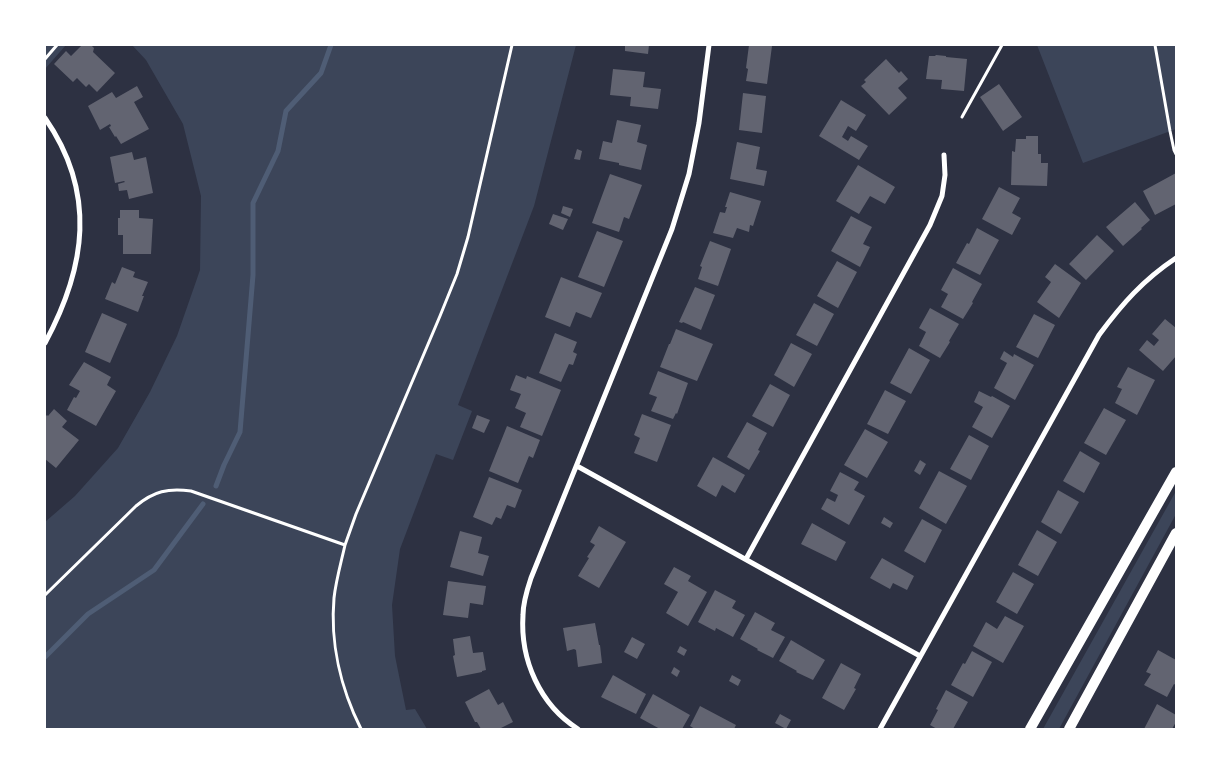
<!DOCTYPE html>
<html>
<head>
<meta charset="utf-8">
<style>
  body { margin:0 }
  #map { position:relative; width:1221px; height:774px; overflow:hidden; background:#2d3142; font-family:Ubuntu,sans-serif }
  canvas { display:block }
  .frame { position:absolute; inset:0; border:46px solid #fff; pointer-events:none }
</style>
</head>
<body>
<div id="map">
<canvas width="1221" height="774"></canvas>
<div class="frame"></div>
</div>
<script>
const context = document.querySelector('canvas').getContext('2d');
context.lineJoin = 'round';
function paint(path, color) {
  context.fillStyle = color;
  context.fill(path, 'evenodd');
}
function strokePath(path, color, width, dash) {
  context.strokeStyle = color;
  context.lineWidth = width;
  context.lineCap = dash ? 'butt' : 'round';
  context.setLineDash(dash || []);
  context.stroke(path);
}
const green = new Path2D(`
  M 47,45 L 66,45 L 45,69 L 45,47 Z
  M 132,45 L 576,45 L 534,206 L 458,405 L 472,411 L 453,460 L 436,454 L 400,549 L 392,605 L 395,656 L 406,710 L 415,709 L 427,729 L 45,729 L 45,522 L 75,496 L 118,448 L 150,392 L 177,336 L 200,270 L 201,196 L 183,124 L 146,60 Z
  M 1037,45 L 1176,45 L 1176,129 L 1083,163 Z
  M 1176,491 L 1176,514 L 1059,729 L 1043,729 Z`);
const stream = new Path2D(`
  M 216,486 L 224,465 L 240,432 L 253,275 L 253,203 L 278,151 L 286,111 L 321,73 L 331,45
  M 45,657 L 88,614 L 154,570 L 203,504`);
const building = new Path2D(`
  M 82,45 L 91,45 L 94,48 L 93,52 L 115,73 L 97,92 L 89,84 L 86,87 L 77,78 L 73,82 L 54,64 L 66,51 L 71,56 Z
  M 625,45 L 649,45 L 648,54 L 625,51 Z
  M 749,45 L 772,46 L 767,84 L 746,81 L 748,69 L 746,68 Z
  M 936,55 L 946,56 L 946,57 L 967,59 L 964,91 L 941,89 L 942,80 L 926,79 L 929,56 L 935,56 Z
  M 886,59 L 899,73 L 901,71 L 908,79 L 898,88 L 907,98 L 889,115 L 861,86 L 866,82 L 864,80 Z
  M 613,69 L 645,72 L 643,87 L 661,89 L 658,109 L 630,106 L 631,97 L 610,95 Z
  M 999,84 L 1022,117 L 1003,131 L 980,97 Z
  M 137,86 L 143,97 L 134,102 L 149,129 L 121,144 L 116,136 L 115,137 L 109,127 L 111,126 L 110,124 L 100,130 L 88,106 L 112,92 L 116,98 Z
  M 743,93 L 766,96 L 762,133 L 739,130 Z
  M 841,100 L 866,115 L 856,131 L 848,126 L 842,137 L 848,141 L 851,136 L 868,146 L 859,160 L 819,136 Z
  M 617,120 L 641,125 L 637,142 L 647,145 L 641,170 L 619,165 L 619,163 L 599,159 L 603,141 L 612,143 Z
  M 1026,136 L 1038,136 L 1038,154 L 1041,154 L 1041,163 L 1048,163 L 1047,186 L 1011,185 L 1012,151 L 1015,152 L 1016,139 L 1026,139 Z
  M 737,142 L 760,147 L 756,169 L 767,171 L 764,186 L 730,179 Z
  M 577,149 L 582,151 L 580,160 L 574,159 Z
  M 132,152 L 134,160 L 146,157 L 153,193 L 129,199 L 127,190 L 119,191 L 118,184 L 125,182 L 124,181 L 115,183 L 110,157 Z
  M 858,165 L 895,187 L 885,204 L 870,196 L 859,214 L 836,201 Z
  M 1176,173 L 1176,204 L 1155,215 L 1143,191 Z
  M 610,174 L 642,185 L 629,219 L 624,217 L 619,232 L 592,223 Z
  M 999,187 L 1020,198 L 1012,213 L 1021,218 L 1012,235 L 982,219 Z
  M 730,192 L 761,201 L 753,226 L 750,225 L 749,232 L 737,228 L 733,238 L 713,233 L 720,212 L 725,213 L 727,207 L 725,207 Z
  M 1135,202 L 1150,220 L 1141,228 L 1142,229 L 1123,246 L 1106,227 Z
  M 563,206 L 573,209 L 570,217 L 561,213 Z
  M 120,210 L 139,210 L 139,218 L 153,219 L 151,254 L 123,254 L 123,235 L 118,235 L 118,218 L 120,218 Z
  M 553,214 L 568,219 L 563,230 L 549,224 Z
  M 851,216 L 872,227 L 863,244 L 870,247 L 860,267 L 831,251 Z
  M 977,228 L 999,240 L 980,275 L 956,263 L 967,243 L 969,244 Z
  M 597,231 L 623,241 L 604,287 L 578,277 Z
  M 1097,235 L 1114,251 L 1086,280 L 1069,264 Z
  M 710,241 L 731,249 L 718,286 L 698,279 L 702,267 L 700,266 Z
  M 837,261 L 857,272 L 838,308 L 817,296 Z
  M 1055,264 L 1081,283 L 1059,318 L 1037,302 L 1051,282 L 1045,277 Z
  M 122,267 L 135,272 L 133,277 L 148,282 L 142,296 L 144,296 L 138,312 L 105,299 L 112,282 L 115,284 Z
  M 953,268 L 982,284 L 972,302 L 973,303 L 963,319 L 941,307 L 948,294 L 941,290 Z
  M 561,277 L 602,293 L 591,318 L 576,312 L 570,327 L 545,317 Z
  M 695,287 L 715,295 L 701,330 L 683,322 L 682,323 L 679,322 Z
  M 814,303 L 834,314 L 817,346 L 796,335 Z
  M 930,308 L 959,324 L 949,341 L 950,342 L 940,358 L 919,346 L 926,332 L 919,328 Z
  M 102,313 L 127,324 L 110,363 L 85,352 Z
  M 1034,314 L 1055,325 L 1038,358 L 1016,347 Z
  M 1165,319 L 1176,328 L 1176,356 L 1163,371 L 1139,350 L 1147,340 L 1154,346 L 1159,340 L 1152,334 Z
  M 676,329 L 713,344 L 697,381 L 660,367 L 669,344 L 670,344 Z
  M 555,333 L 577,342 L 573,352 L 577,354 L 573,365 L 569,364 L 561,382 L 539,373 Z
  M 791,343 L 812,354 L 794,387 L 774,375 Z
  M 909,348 L 930,360 L 911,394 L 890,383 Z
  M 1004,351 L 1013,357 L 1014,354 L 1034,365 L 1015,400 L 994,388 L 1007,363 L 1000,359 Z
  M 84,362 L 111,377 L 107,385 L 116,391 L 96,426 L 67,410 L 74,397 L 76,398 L 80,391 L 69,385 Z
  M 1128,367 L 1155,380 L 1137,415 L 1115,403 L 1122,389 L 1117,387 Z
  M 658,371 L 688,383 L 677,414 L 676,413 L 673,419 L 651,411 L 657,397 L 649,394 Z
  M 516,375 L 526,379 L 527,376 L 561,390 L 542,436 L 520,427 L 526,413 L 515,408 L 521,394 L 510,390 Z
  M 770,384 L 790,395 L 773,427 L 752,416 Z
  M 885,390 L 906,401 L 888,434 L 867,424 Z
  M 979,391 L 991,397 L 992,396 L 1010,406 L 992,438 L 972,427 L 983,407 L 974,402 Z
  M 1104,408 L 1126,420 L 1106,455 L 1084,443 Z
  M 54,409 L 67,421 L 62,427 L 79,440 L 56,468 L 45,459 L 45,417 L 47,415 L 48,416 Z
  M 642,414 L 671,425 L 657,462 L 634,453 L 640,438 L 634,435 Z
  M 477,415 L 490,420 L 484,433 L 472,428 Z
  M 747,422 L 767,433 L 758,450 L 760,451 L 749,470 L 727,457 Z
  M 507,426 L 540,440 L 533,458 L 529,456 L 518,483 L 489,471 Z
  M 865,429 L 888,442 L 867,478 L 844,465 Z
  M 969,435 L 989,446 L 971,480 L 950,469 Z
  M 1080,451 L 1100,463 L 1084,493 L 1063,481 Z
  M 713,457 L 745,475 L 735,493 L 722,485 L 716,497 L 697,486 Z
  M 920,460 L 926,464 L 920,475 L 914,471 Z
  M 939,471 L 967,486 L 946,524 L 919,508 Z
  M 840,472 L 859,482 L 854,490 L 865,496 L 849,525 L 821,509 L 827,498 L 835,502 L 838,495 L 830,491 Z
  M 489,477 L 522,490 L 515,508 L 507,505 L 501,519 L 496,517 L 492,525 L 473,517 Z
  M 1058,490 L 1079,502 L 1061,534 L 1041,522 Z
  M 884,517 L 893,523 L 890,528 L 881,523 Z
  M 922,519 L 942,530 L 925,563 L 904,551 Z
  M 812,523 L 846,542 L 836,561 L 801,544 Z
  M 599,526 L 626,542 L 599,588 L 578,576 L 589,558 L 587,557 L 595,545 L 590,542 Z
  M 1037,530 L 1057,542 L 1038,576 L 1018,565 Z
  M 460,531 L 482,537 L 478,553 L 489,556 L 483,576 L 450,567 Z
  M 882,558 L 914,576 L 907,590 L 893,583 L 890,589 L 870,578 Z
  M 674,567 L 691,576 L 688,581 L 707,592 L 688,626 L 666,613 L 678,592 L 664,584 Z
  M 1013,572 L 1034,584 L 1017,614 L 996,602 Z
  M 448,581 L 486,586 L 483,605 L 470,603 L 468,618 L 443,615 Z
  M 715,590 L 736,601 L 732,608 L 745,615 L 733,637 L 716,628 L 715,631 L 698,622 Z
  M 755,612 L 775,623 L 771,630 L 785,637 L 773,658 L 757,650 L 758,649 L 740,639 Z
  M 1005,616 L 1024,626 L 1003,663 L 973,646 L 986,622 L 997,629 Z
  M 595,623 L 599,645 L 600,645 L 602,663 L 578,667 L 576,650 L 574,649 L 567,651 L 563,628 Z
  M 470,636 L 473,653 L 483,652 L 486,670 L 482,671 L 482,672 L 457,677 L 453,656 L 455,655 L 453,639 Z
  M 632,637 L 645,644 L 637,659 L 624,652 Z
  M 791,640 L 825,660 L 813,680 L 796,672 L 797,671 L 779,661 Z
  M 680,646 L 687,650 L 684,656 L 677,652 Z
  M 1158,650 L 1176,660 L 1176,685 L 1174,684 L 1167,697 L 1144,685 L 1151,674 L 1146,672 Z
  M 972,651 L 992,662 L 973,697 L 951,685 L 963,663 L 965,664 Z
  M 841,663 L 861,674 L 854,688 L 856,689 L 844,710 L 822,698 Z
  M 674,667 L 680,671 L 677,677 L 671,673 Z
  M 613,675 L 646,694 L 636,714 L 601,697 Z
  M 732,675 L 741,680 L 738,686 L 729,681 Z
  M 489,689 L 498,705 L 503,702 L 513,722 L 499,729 L 481,729 L 477,722 L 475,722 L 465,702 Z
  M 946,690 L 968,702 L 953,729 L 937,729 L 930,725 L 938,710 L 936,709 Z
  M 653,694 L 690,715 L 682,729 L 660,729 L 640,718 Z
  M 1157,704 L 1176,715 L 1176,722 L 1172,729 L 1144,729 Z
  M 700,706 L 736,725 L 734,729 L 695,729 L 690,726 Z
  M 780,714 L 791,720 L 786,729 L 775,723 Z`);
const path = new Path2D(`
  M 1155,45 L 1170,131 L 1174,150 L 1176,154
  M 45,59 L 57,45
  M 962,117 L 1002,45
  M 345,545 C 341,563 336,580 334,598 C 330,643 341,689 361,729
  M 45,595 L 136,506 C 154,491 168,488 191,491 L 345,545 L 356,514 L 440,316 L 457,274 L 468,237 L 512,45`);
const minor = new Path2D(`
  M 45,118 C 97,193 86,267 45,343
  M 577,466 L 920,656
  M 746,559 L 930,225 L 942,196 L 945,175 L 944,155
  M 578,729 C 540,705 520,660 523,615 C 523,603 527,590 531,578 L 672,229 L 689,174 L 699,123 L 709,45
  M 880,729 L 1099,335 C 1122,304 1143,280 1176,258`);
const secondary = new Path2D(`
  M 1030,729 L 1176,472
  M 1069,729 L 1176,533`);
paint(green, '#3c4559');
strokePath(stream, '#4f5d75', 5);
paint(building, '#626471');
strokePath(path, '#fff', 3);
strokePath(minor, '#fff', 5);
strokePath(secondary, '#fff', 10);
</script>
</body>
</html>
